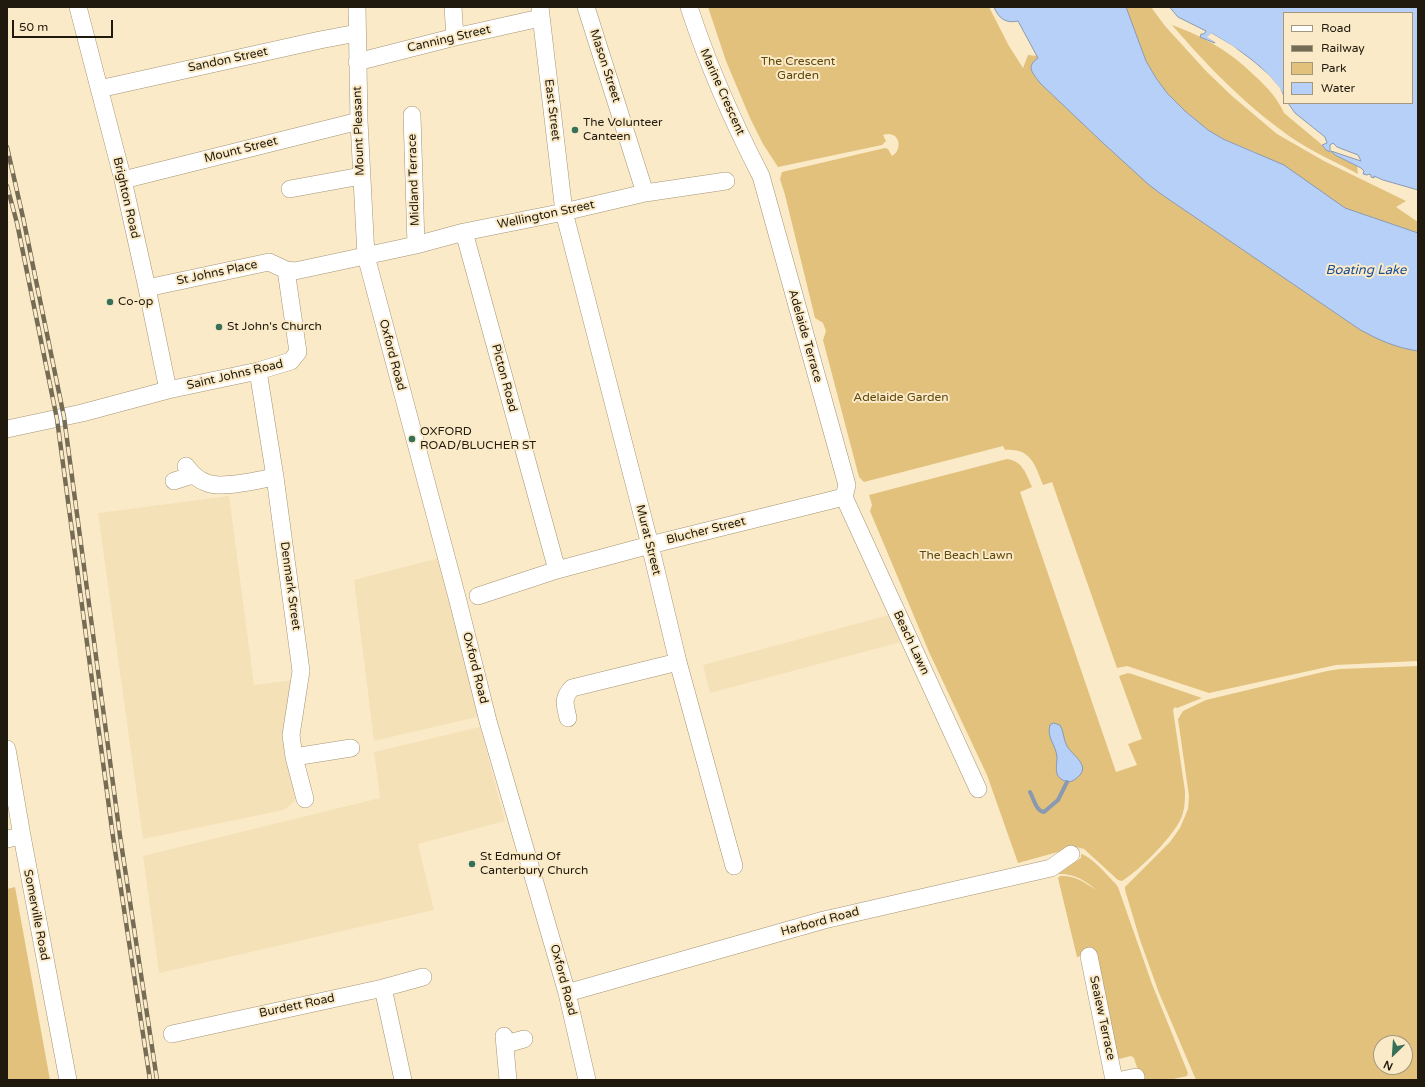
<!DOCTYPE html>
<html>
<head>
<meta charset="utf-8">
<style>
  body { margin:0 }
  #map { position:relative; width:1425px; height:1087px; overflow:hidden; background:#fbeac8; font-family:"Varela Round",sans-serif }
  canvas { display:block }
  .frame { position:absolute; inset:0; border:8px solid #1f1a0d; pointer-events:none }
  .legend { position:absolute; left:1283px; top:12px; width:130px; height:92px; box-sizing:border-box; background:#fbeac8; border:1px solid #a3977d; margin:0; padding:5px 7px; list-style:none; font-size:12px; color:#1f1a0d }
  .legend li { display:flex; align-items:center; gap:8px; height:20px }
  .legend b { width:20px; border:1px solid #a3977d }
  .north { position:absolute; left:1373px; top:1035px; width:40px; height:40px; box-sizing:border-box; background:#fbeac8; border:1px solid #a3977d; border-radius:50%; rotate:205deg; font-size:11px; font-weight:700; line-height:16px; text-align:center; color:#1f1a0d }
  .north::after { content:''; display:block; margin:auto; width:14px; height:18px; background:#377058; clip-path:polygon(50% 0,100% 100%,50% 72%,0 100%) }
  .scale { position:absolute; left:12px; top:20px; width:101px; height:18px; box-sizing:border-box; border:2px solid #1f1a0d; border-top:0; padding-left:5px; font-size:12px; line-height:14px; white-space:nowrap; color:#1f1a0d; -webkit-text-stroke:3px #fbeac8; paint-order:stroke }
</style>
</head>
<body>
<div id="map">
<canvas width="1425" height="1087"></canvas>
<div class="frame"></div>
<ul class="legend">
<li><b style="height:5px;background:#fff"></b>Road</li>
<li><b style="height:5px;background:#756c56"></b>Railway</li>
<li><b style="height:11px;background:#e2c17d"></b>Park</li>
<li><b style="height:11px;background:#b6d0f7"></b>Water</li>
</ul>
<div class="north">N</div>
<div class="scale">50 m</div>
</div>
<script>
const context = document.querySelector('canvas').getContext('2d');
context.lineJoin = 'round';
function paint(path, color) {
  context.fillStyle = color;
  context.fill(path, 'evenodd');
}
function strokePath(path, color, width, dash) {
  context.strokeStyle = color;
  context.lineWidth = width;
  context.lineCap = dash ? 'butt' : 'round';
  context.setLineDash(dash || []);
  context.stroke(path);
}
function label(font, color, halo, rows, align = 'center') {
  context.font = font + ' "Varela Round",sans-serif';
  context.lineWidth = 4;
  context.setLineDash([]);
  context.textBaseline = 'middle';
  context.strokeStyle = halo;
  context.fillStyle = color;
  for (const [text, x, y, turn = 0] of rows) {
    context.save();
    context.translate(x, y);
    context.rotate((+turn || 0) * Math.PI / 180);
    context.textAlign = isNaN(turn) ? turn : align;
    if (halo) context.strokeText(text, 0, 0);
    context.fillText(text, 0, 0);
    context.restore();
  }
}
const built = new Path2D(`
  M 229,496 L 254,685 L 294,680 L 287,715 L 295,801 L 284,810 L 143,839 L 98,513 Z
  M 443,557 L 485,715 L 374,741 L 354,580 Z
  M 889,615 L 901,642 L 710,693 L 703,665 Z
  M 480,727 L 505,821 L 418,844 L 434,910 L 159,973 L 143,856 L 380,798 L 374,752 Z`);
const green = new Path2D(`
  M 708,7 L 989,7 L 1009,46 L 1023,68 L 1028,55 L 1037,56 L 1038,58 L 1032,72 L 1040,83 L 1098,138 L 1161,194 L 1359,329 L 1402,348 L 1418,351 L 1418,661 L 1336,665 L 1209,693 L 1127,666 L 1117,668 L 1052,482 L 1043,485 C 1035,465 1031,448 1005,450 L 1003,446 L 864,482 L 859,477 L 823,340 L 826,331 L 823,323 L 815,318 L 785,195 L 780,179 L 782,172 L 885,148 L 888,149 L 892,156 C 904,149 899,129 883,135 L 886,141 L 882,145 L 778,167 L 763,144 L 750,118 L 726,61 Z
  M 1126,7 L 1151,7 L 1165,26 L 1206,71 L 1232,96 L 1277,134 L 1324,161 L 1406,201 L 1396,207 L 1418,222 L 1418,233 L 1345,208 L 1255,152 L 1223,139 L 1208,130 L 1185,111 L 1168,94 L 1156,78 L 1146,61 Z
  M 1172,25 C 1205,37 1231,52 1256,77 C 1267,87 1278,99 1284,113 L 1320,143 L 1326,150 L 1330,152 L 1331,151 L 1335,155 L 1357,165 L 1358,174 C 1338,163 1317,154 1298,142 C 1250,110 1210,69 1172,25 Z
  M 1007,459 C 1023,461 1026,474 1032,487 L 1020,492 L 1116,772 L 1137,765 L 1128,744 L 1142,739 L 1119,676 L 1128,673 L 1132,674 L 1202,698 L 1177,708 L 1175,707 L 1173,710 L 1185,791 C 1185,799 1185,808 1182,816 C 1176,834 1139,871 1122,881 L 1118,880 L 1084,849 L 1076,847 L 1018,863 L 987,775 L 929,652 L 870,511 L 872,505 L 869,495 Z
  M 1418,666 L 1418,1080 L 1196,1080 L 1159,993 L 1140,940 L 1125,890 L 1125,887 L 1170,842 L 1180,828 L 1188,809 L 1189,796 L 1178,719 L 1183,711 L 1206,700 L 1327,671 L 1340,669 ZM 1381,1043 L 1405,1043 L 1405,1067 L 1381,1067 Z
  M 1081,854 C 1091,856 1107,875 1115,883 L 1118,887 L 1152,984 L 1188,1073 L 1187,1076 L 1169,1080 L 1141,1080 L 1134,1058 L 1131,1056 L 1115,1060 L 1092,954 L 1077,957 L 1058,878 L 1060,876 C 1075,875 1084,882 1096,890 C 1086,880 1072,873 1058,874 L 1081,858 Z
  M 15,887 L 50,1080 L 7,1080 L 7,889 Z`);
const water = new Path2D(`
  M 994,7 L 1126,7 L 1146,61 L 1156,78 L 1167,93 L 1185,111 L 1208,130 L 1223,139 L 1284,165 L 1345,208 L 1418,233 L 1418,351 C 1397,348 1378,340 1359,329 L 1161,194 L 1148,184 L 1102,142 L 1040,83 C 1033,73 1025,67 1038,58 L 1018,21 C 1006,24 998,18 994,7 Z
  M 1170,7 L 1418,7 L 1418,190 L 1383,180 L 1374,176 L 1374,178 L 1371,177 L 1371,175 L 1369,174 L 1367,175 L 1363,174 L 1364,171 L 1361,168 L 1335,155 L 1331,151 L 1361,161 L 1358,155 L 1337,147 L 1333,143 L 1330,145 L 1330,152 L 1326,150 L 1322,145 L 1327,143 L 1325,137 L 1295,113 L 1288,103 L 1412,103 L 1412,13 L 1284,13 L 1284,96 C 1270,69 1237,48 1211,33 L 1208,37 L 1217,44 L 1200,37 L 1201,34 L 1204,34 L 1206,31 L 1178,17 Z
  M 1054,723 L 1060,725 C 1064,731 1063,739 1067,746 C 1072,755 1089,764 1080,775 C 1076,779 1073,781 1069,782 C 1064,781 1061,780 1058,776 C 1055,771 1057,763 1057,757 C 1056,745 1046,737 1050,725 Z`);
const pier = new Path2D(`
  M 1211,33 L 1233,46 L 1269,75 L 1280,88 L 1284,98 L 1268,77 L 1232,47 L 1211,35 L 1210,36 L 1218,44 L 1217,46 L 1214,43 L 1216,43 L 1207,37 Z`);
const stream = new Path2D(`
  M 1030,792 C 1034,799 1036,811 1044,812 L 1058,800 L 1067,782`);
const minor = new Path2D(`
  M 78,7 L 123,180 L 147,288 L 168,390
  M 357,7 L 359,121 L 366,256 L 458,601 L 488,721 L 567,993 L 587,1080
  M 453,7 L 455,37
  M 540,7 L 564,212 L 650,545 L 678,662 L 734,866
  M 586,7 L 645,193
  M 689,7 C 708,65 733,122 761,176 L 847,485 L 844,497
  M 357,62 L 455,37 L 540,18
  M 99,89 L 320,40 L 357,33
  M 412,115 L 416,245
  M 123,180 L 359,121
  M 290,189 L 361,176
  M 464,232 L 557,570
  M 147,288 L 269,262 L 286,270
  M 258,371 L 275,477 L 301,671 L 291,735 L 294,757 L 305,799
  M 7,429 L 82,413 L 168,390 L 258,371 L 291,361 L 298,352 L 286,270 L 295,271 L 416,245 L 464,232 L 564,212 L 645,193 L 726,181
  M 186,466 C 191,473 198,480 207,483 C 223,489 258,480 275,477
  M 174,481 L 193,475
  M 844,497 L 978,789
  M 478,596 L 557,570 L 650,545 L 844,497
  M 568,718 C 565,704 562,699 572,688 L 678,662
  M 7,749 L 22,836 L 68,1080
  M 294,757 L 351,748
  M 7,839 L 22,836
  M 1089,956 L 1114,1080
  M 383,988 L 403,1080
  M 567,993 L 824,920 L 1051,868 L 1071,854
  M 172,1034 L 383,988 L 423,977
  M 504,1036 L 508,1080
  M 506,1044 L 524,1039
  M 1122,1080 L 1136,1077`);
const rail = new Path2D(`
  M 7,147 L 24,222 L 64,417 L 120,836 L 157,1080
  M 7,186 L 17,223 L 57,419 L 113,837 L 150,1080`);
const markers = [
  [575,130,4,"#377058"],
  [110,302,4,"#377058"],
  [219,327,4,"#377058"],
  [412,439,4,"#377058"],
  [472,864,4,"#377058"]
];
const streetNames = [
  ["Canning Street",449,39,-13],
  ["Sandon Street",228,60,-12],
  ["Mason Street",605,66,72],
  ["Marine Crescent",722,92,66],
  ["East Street",552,110,83],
  ["Mount Pleasant",359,131,-92],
  ["Mount Street",241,150,-14],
  ["Midland Terrace",414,180,-92],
  ["Brighton Road",126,198,77],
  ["Wellington Street",546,215,-12],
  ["St Johns Place",217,273,-12],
  ["Adelaide Terrace",805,336,74],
  ["Oxford Road",392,355,75],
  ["Saint Johns Road",235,375,-13],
  ["Picton Road",504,378,75],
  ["Blucher Street",706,531,-14],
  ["Murat Street",648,540,76],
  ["Denmark Street",290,586,82],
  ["Beach Lawn",911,643,65],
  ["Oxford Road",475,668,76],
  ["Somerville Road",36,915,79],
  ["Harbord Road",820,922,-15],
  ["Oxford Road",563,980,75],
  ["Burdett Road",297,1006,-12],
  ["Seaiew Terrace",1102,1018,78]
];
const parkNames = [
  ["The Crescent",798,62],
  ["Garden",798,76],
  ["Adelaide Garden",901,398],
  ["The Beach Lawn",966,556]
];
const poiNames = [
  ["The Volunteer",583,123],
  ["Canteen",583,137],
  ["Co-op",118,302],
  ["St John's Church",227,327],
  ["OXFORD",420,432],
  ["ROAD/BLUCHER ST",420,446],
  ["St Edmund Of",480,857],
  ["Canterbury Church",480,871]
];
const waterNames = [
  ["Boating Lake",1366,271]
];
paint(built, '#f5e1b8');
paint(green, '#e2c17d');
paint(water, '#b6d0f7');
strokePath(water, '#8999b1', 1);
paint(pier, '#fbeac8');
strokePath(stream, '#8999b1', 4);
strokePath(minor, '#a49475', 18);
strokePath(minor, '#fff', 17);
strokePath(rail, '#756c56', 4.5);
strokePath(rail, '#fbeac8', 3, [9]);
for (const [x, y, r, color] of markers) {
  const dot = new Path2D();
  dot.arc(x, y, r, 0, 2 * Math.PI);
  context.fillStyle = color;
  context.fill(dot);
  strokePath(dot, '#fbeac8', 1.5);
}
label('12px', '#1f1a0d', '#fbeac8', streetNames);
label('12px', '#5f480c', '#fbeac8', parkNames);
label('12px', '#1f1a0d', '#fbeac8', poiNames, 'left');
label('italic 13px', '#194e97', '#fbeac8', waterNames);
</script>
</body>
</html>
